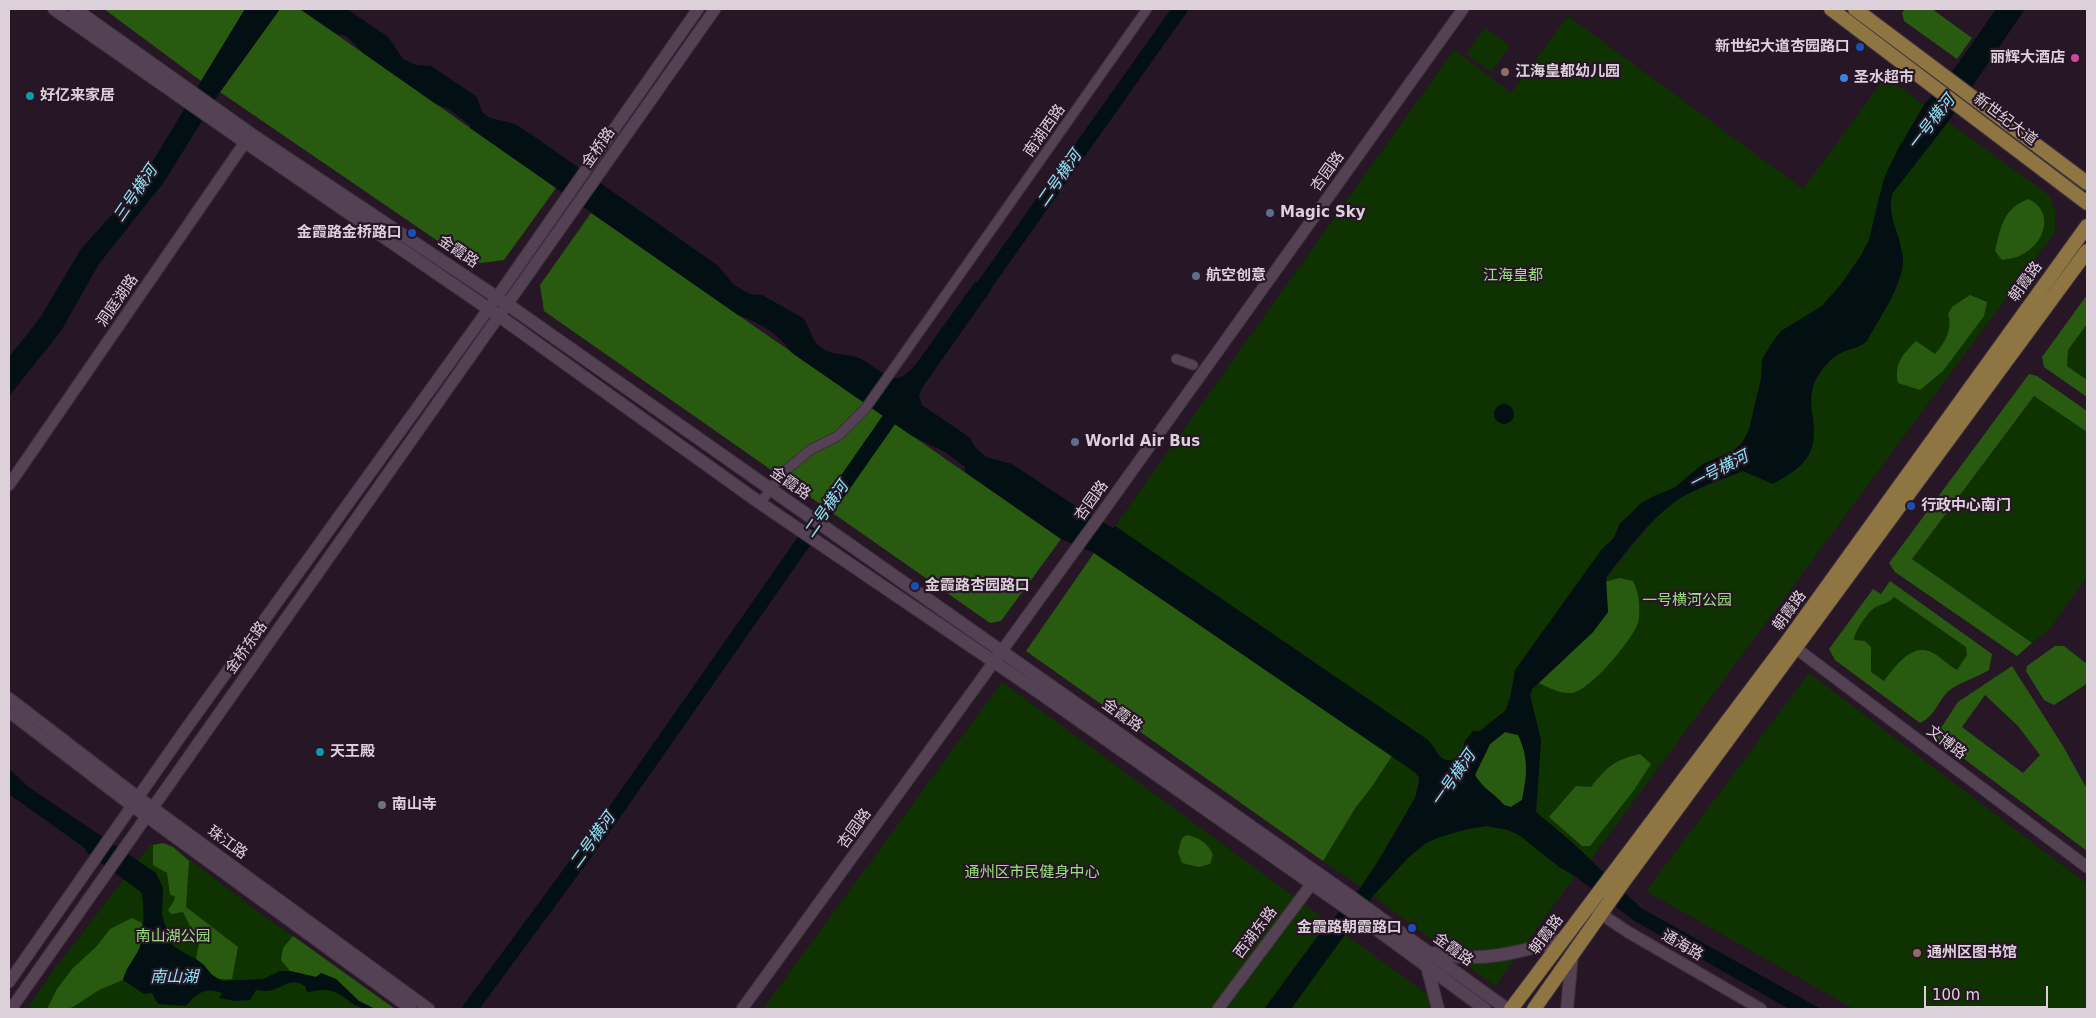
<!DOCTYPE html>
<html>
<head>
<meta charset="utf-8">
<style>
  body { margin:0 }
  #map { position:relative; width:2096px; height:1018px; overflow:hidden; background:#271626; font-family:"DejaVu Sans",sans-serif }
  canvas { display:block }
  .frame { position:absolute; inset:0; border:10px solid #dcd0db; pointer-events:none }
  .scale { position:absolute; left:1924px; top:986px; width:124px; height:22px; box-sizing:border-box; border:2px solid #dcd0db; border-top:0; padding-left:6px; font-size:15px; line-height:18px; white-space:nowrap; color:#dcd0db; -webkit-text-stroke:4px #271626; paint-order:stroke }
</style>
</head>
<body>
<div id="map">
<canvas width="2096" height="1018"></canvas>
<div class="frame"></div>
<div class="scale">100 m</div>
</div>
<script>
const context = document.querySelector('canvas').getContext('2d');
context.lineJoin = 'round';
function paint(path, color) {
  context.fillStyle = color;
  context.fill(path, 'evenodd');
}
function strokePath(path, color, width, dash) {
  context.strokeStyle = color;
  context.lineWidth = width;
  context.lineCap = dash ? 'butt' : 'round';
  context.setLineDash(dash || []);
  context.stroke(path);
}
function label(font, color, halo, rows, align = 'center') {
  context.font = font + ' "DejaVu Sans","Noto Sans SC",sans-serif';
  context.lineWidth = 4.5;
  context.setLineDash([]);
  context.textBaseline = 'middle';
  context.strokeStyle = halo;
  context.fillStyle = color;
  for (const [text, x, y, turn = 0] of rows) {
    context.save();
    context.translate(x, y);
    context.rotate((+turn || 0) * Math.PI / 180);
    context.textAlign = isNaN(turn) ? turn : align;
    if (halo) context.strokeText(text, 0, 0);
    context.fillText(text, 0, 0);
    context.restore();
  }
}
const green = new Path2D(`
  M 1568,16 L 1803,189 L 1886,76 L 1924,105 L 1898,149 L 1878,200 L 1869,240 L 1862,254 L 1842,283 L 1822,306 L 1781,331 L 1762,360 L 1761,378 L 1749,430 L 1742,443 L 1733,451 L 1703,464 L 1674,488 L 1654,496 L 1640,504 L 1619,524 L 1614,538 L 1602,549 L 1516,670 L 1510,698 L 1506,710 L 1480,731 L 1465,741 L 1463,749 L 1457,758 C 1439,766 1438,750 1428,740 L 1115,526 L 1454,50 L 1511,93 Z
  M 1485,28 L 1510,46 L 1491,72 L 1466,54 Z
  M 1948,122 L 2050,196 L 2055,211 L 2055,232 L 1591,859 L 1588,859 L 1574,844 L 1536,812 L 1541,740 L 1531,702 L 1532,690 L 1569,656 L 1606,578 L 1651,523 L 1664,510 L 1685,495 L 1743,471 L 1773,484 L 1814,442 C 1814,429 1811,416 1811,403 C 1810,381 1828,358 1847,350 L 1900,240 C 1893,224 1888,211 1892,194 Z
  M 2087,324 L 2087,380 L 2067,366 L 2068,350 Z
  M 2034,396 L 2087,432 L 2087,576 L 2049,630 L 2032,643 L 1912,559 Z
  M 1894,597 L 1966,647 L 1967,655 L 1957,670 L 1929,651 L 1904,657 L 1883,681 L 1871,672 L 1872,657 L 1853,640 C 1854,632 1869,610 1876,607 C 1883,603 1888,603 1894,597 Z
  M 1809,673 L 2087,884 L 2087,1009 L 1854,1009 L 1646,891 Z
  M 1002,682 L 1447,1009 L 763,1009 Z
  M 1392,756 L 1410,767 L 1419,778 L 1415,798 L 1380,858 L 1361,887 L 1323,861 L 1356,807 L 1371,788 Z
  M 1487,826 C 1494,828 1503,828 1510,831 C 1534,842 1552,863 1575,876 L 1495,986 L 1373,896 C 1389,878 1405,855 1426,843 C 1442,834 1468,829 1487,826 Z
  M 163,843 L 173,847 L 265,917 L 395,1009 L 27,1009 L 54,970 L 150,845 Z`);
const forest = new Path2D(`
  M 104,9 L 245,9 L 201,81 Z
  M 280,9 L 300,9 L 556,188 L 504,260 L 481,263 L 467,261 L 220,92 Z
  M 1905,9 L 1932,9 L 1972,38 L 1957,59 L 1904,21 L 1902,13 Z
  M 2029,199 C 2055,212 2045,244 2021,255 C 2016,258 2008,259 2002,260 L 1995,251 C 2001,227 2003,208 2029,199 Z
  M 591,213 L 1061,539 L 1001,621 L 990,623 L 544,311 L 540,285 Z
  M 1970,295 L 1987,302 L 1984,316 L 1943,371 L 1920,390 L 1898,383 C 1894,363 1903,354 1916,341 L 1935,354 C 1945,343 1953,329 1948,314 L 1952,307 Z
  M 2087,295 L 2087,324 L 2068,350 L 2067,366 L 2087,380 L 2087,397 L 2044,367 L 2042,357 Z
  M 2029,374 L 2037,376 L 2087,411 L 2087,432 L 2034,396 L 1912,559 L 2032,643 L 2017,656 L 1895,572 L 1889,563 Z
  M 1094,553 L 1392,756 L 1371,788 L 1356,807 L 1323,861 L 1026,651 Z
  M 1619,578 L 1633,581 C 1639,592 1641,610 1638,623 C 1632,640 1591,690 1572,693 C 1560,694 1550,688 1539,683 L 1593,632 L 1608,612 L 1605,582 Z
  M 1890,581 L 1992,654 L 1989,670 C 1977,677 1962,682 1951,689 C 1938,699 1936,716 1920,723 L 1835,660 L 1829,649 L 1873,589 L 1881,594 ZM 1894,597 L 1966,647 L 1967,655 L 1957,670 C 1948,665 1940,656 1931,652 C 1911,643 1894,668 1884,681 L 1871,672 L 1871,647 L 1865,641 L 1854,640 C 1854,632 1869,610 1876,607 C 1884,603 1889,603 1894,597 Z
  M 2055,646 L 2064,646 L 2087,664 L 2087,681 L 2085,685 L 2054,705 L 2044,700 L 2026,671 L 2027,666 Z
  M 2012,666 L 2063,746 L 2087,789 L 2087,851 L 1935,737 L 1958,702 ZM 1985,695 L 2018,726 L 2040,755 L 2023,773 L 1962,727 Z
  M 1505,732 L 1518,735 C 1530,757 1527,777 1522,800 L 1511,807 L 1504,805 C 1495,794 1482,788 1475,775 L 1490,744 Z
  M 1640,754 L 1651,764 L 1634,790 L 1590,846 L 1582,846 L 1549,817 L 1576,786 L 1591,787 C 1607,767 1614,760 1640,754 Z
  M 1187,835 C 1200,838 1208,843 1213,855 L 1210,864 L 1199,867 L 1182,863 L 1178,852 L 1182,838 Z
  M 163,843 L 173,847 L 189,861 L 186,907 L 238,947 L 232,979 C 212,982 210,970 196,959 L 200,938 L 192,930 L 183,912 L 171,914 L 168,910 L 174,901 L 175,896 L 170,895 L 167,873 L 153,865 L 153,845 Z
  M 132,918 L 142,923 C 142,931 143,940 140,948 C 135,960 126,966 123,980 L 99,990 L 73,1007 L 66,1009 L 47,1009 L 57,989 L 73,968 L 97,946 L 110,929 Z
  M 293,936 L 395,1009 L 375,1009 L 359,1001 L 336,979 L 321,973 L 316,977 L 290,971 L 281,960 L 283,948 Z`);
const water = new Path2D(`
  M 245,9 L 280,9 L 220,92 L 164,182 L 99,264 L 61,331 L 9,396 L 9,357 L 40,318 L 81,249 L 126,199 L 151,164 Z
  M 300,9 L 347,9 L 388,37 L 403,59 L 416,65 L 431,66 L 477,97 L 482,112 L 490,118 L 515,124 L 532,135 L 717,265 L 734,285 L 750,294 L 762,295 L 803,318 C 810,326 810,337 818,345 C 829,356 843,353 857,357 C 868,361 886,379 898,378 C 906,376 911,369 916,364 L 975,282 L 987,282 L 991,290 L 922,388 L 919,396 L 922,405 L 969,437 L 975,447 L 986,457 L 1012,464 L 1083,511 L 1113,528 L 1115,526 L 1428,740 C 1438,750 1439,766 1457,758 L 1463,749 L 1465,741 L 1473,731 L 1480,731 L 1506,710 L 1510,698 L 1515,670 L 1602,549 L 1614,538 L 1619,525 L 1640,504 L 1654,496 L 1674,488 L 1703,464 L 1733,451 L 1742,443 L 1749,430 L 1761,378 L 1762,360 L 1771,344 L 1781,331 L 1822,306 L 1842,283 L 1862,254 L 1869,240 L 1884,178 L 1898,149 L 1924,105 L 1960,61 L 1996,9 L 2025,9 L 1948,122 L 1892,194 C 1887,217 1900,234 1903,257 C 1905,282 1879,319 1867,341 C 1859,349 1849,348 1839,354 C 1829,359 1818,373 1814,383 C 1810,395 1811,406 1813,418 C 1818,455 1804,467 1773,484 L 1743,471 C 1724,478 1704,485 1686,495 C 1657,510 1626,551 1606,578 L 1608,612 L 1593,632 L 1532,689 L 1530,695 L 1541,740 L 1536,812 L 1574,844 L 1641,908 L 1821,1009 L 1789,1009 L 1633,920 L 1575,876 L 1559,867 L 1519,835 L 1508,830 L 1487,826 L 1467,829 L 1437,838 L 1426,843 L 1408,858 L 1373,896 L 1291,1009 L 1264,1009 L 1317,937 L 1361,887 L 1380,858 L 1415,798 L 1419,783 L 1419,778 L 1416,773 L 1094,553 L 1061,539 L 965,472 L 965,467 L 945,452 L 912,436 L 792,353 C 778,333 760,323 738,315 L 470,128 L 470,125 L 449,109 L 436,104 L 363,53 L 346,36 L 335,33 ZM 1505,732 L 1518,735 C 1529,757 1527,778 1522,800 L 1511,807 L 1504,805 C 1495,794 1482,788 1475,775 L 1490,744 Z
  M1494 414a10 10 0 1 1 20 0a10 10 0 1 1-20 0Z
  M 9,769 L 30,788 L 156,873 L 163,888 L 162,915 L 171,944 L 184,953 L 196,959 L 204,965 L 212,975 L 222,981 L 263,979 L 280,971 L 290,971 L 316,977 L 321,973 L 336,979 L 359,1001 L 375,1009 C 350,1009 354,1001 335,992 C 326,988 316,991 307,992 L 305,986 C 291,977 285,986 272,990 C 267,992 260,990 256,990 L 250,1000 L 235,1001 L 219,998 L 222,993 C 206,986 195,994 186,1006 L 158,1004 L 152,993 L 144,994 L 123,980 C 126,968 133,961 139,949 C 144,939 145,902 141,892 L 85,851 L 86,849 L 9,794 Z`);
const river = new Path2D(`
  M 976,297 L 1180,9
  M 470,1009 L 607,823 L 900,404`);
const minor = new Path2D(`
  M 1176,359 L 1193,365
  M 760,503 L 785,471 L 810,450 L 838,436 L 865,409 L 1147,9`);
const tertiary = new Path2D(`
  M 9,485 L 250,135
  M 1789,643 L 2087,867
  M 9,698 L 138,797 L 429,1009
  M 9,712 L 132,806 L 411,1009
  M 1595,910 L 1628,932 L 1761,1009
  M 9,982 L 185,730 L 497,297 L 698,9
  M 11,1009 L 715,9
  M 742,1009 L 1099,517 L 1463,9
  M 1218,1009 L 1316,878`);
const secondary = new Path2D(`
  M 54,9 L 245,142 L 499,316 L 760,503 L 1037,691 L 1372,926 L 1485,1009
  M 75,9 L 251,134 L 507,304 L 1343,891 L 1507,1009
  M 1434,953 C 1478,964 1521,952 1564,939
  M 1427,966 L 1438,1009
  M 1567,1009 L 1572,955`);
const primary = new Path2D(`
  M 1831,9 L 2087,203
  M 1855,9 L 2087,183
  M 1511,1009 L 1787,642 L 2087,226
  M 1534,1009 L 1624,881 L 2087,251`);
const markers = [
  [1860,47,5,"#1a4fb4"],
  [2075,58,5,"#d1479c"],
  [1505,72,5,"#8d6e63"],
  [1844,78,5,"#3f7fe0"],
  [30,96,5,"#0f9aa8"],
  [1270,213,5,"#5c6f8a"],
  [412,233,5,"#1a4fb4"],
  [1196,276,5,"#5c6f8a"],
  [1075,442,5,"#5c6f8a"],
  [1911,506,5,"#1a4fb4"],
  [915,586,5,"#1a4fb4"],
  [320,752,5,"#0f9aa8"],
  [382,805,5,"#6b7280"],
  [1412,928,5,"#1a4fb4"],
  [1917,953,5,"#8d6e63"]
];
const poiNames = [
  ["新世纪大道杏园路口",1850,47,"right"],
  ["丽辉大酒店",2065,58,"right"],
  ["江海皇都幼儿园",1515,72],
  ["圣水超市",1854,78],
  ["好亿来家居",40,96],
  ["Magic Sky",1280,213],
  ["金霞路金桥路口",402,233,"right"],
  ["航空创意",1206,276],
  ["World Air Bus",1085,442],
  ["行政中心南门",1921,506],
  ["金霞路杏园路口",925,586],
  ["天王殿",330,752],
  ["南山寺",392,805],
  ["金霞路朝霞路口",1402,928,"right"],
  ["通州区图书馆",1927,953]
];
const streetNames = [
  ["新世纪大道",2005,120,37],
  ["南湖西路",1045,131,-55],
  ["金桥路",599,148,-55],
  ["杏园路",1328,172,-54],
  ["金霞路",458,252,34],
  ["朝霞路",2026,282,-54],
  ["洞庭湖路",118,301,-55],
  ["金霞路",790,484,35],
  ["杏园路",1092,501,-54],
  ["朝霞路",1790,611,-54],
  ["金桥东路",247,648,-55],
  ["金霞路",1122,716,35],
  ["文博路",1946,743,37],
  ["杏园路",855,829,-54],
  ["珠江路",227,843,36],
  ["西湖东路",1256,933,-53],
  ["朝霞路",1547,935,-53],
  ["通海路",1682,946,30],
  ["金霞路",1453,950,36]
];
const parkNames = [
  ["江海皇都",1513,276],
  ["一号横河公园",1687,601],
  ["通州区市民健身中心",1032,873],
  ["南山湖公园",173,937]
];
const waterNames = [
  ["一号横河",1932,123,-52],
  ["二号横河",1060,179,-55],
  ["三号横河",136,194,-56],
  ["一号横河",1719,471,-28],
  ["二号横河",827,510,-55],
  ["一号横河",1454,779,-55],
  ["二号横河",593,841,-54],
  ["南山湖",174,978]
];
paint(green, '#0f3300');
paint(forest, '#285b10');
paint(water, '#021013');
strokePath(river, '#021013', 15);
strokePath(minor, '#3c303c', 11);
strokePath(tertiary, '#3c303c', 13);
strokePath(secondary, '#3c303c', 14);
strokePath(primary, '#3c303c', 16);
strokePath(minor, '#554154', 9);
strokePath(tertiary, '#554154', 11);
strokePath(secondary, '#554154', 12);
strokePath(primary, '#8f7541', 14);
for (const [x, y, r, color] of markers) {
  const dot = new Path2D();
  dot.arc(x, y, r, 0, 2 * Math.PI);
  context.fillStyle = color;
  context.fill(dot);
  strokePath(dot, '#271626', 2);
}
label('bold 15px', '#dcd0db', '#271626', poiNames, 'left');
label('15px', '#dcd0db', '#271626', streetNames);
label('15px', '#9ae280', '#271626', parkNames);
label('italic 16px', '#8ce7f6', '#271626', waterNames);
</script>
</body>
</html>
